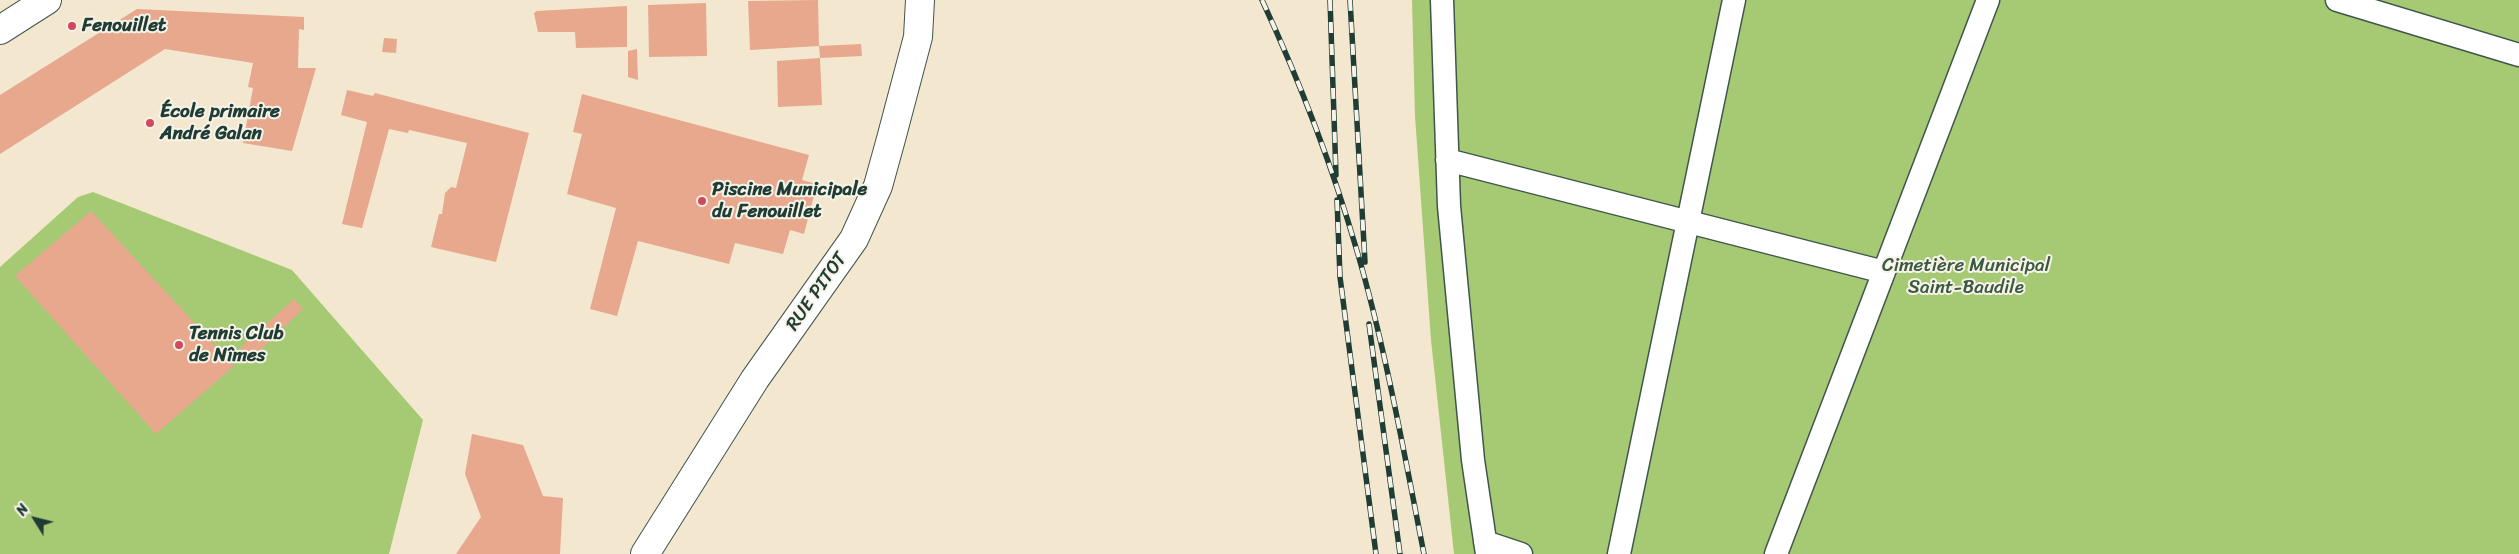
<!DOCTYPE html>
<html>
<head>
<meta charset="utf-8">
<style>
  body { margin:0 }
  #map { position:relative; width:2519px; height:554px; overflow:hidden; background:#f3e7d0; font-family:Sriracha,sans-serif }
  canvas { display:block }
  .north { position:absolute; left:10px; top:494px; width:50px; height:50px; -webkit-text-stroke:4px #f7f3e8; paint-order:stroke; rotate:306deg; font-size:14px; font-weight:700; line-height:20px; text-align:center; color:#1f3d34 }
  .north::after { content:''; display:block; margin:auto; width:18px; height:22px; background:#1f3d34; clip-path:polygon(50% 0,100% 100%,50% 72%,0 100%) }
</style>
</head>
<body>
<div id="map">
<canvas width="2519" height="554"></canvas>
<div class="north">N</div>
</div>
<script>
const context = document.querySelector('canvas').getContext('2d');
context.lineJoin = 'round';
function paint(path, color) {
  context.fillStyle = color;
  context.fill(path, 'evenodd');
}
function strokePath(path, color, width, dash) {
  context.strokeStyle = color;
  context.lineWidth = width;
  context.lineCap = dash ? 'butt' : 'round';
  context.setLineDash(dash || []);
  context.stroke(path);
}
function label(font, color, halo, rows, align = 'center') {
  context.font = font + ' Sriracha,sans-serif';
  context.lineWidth = 4;
  context.setLineDash([]);
  context.textBaseline = 'middle';
  context.strokeStyle = halo;
  context.fillStyle = color;
  for (const [text, x, y, turn = 0] of rows) {
    context.save();
    context.translate(x, y);
    context.rotate((+turn || 0) * Math.PI / 180);
    context.textAlign = isNaN(turn) ? turn : align;
    if (halo) context.strokeText(text, 0, 0);
    context.fillText(text, 0, 0);
    context.restore();
  }
}
const green = new Path2D(`
  M 1412,0 L 2519,0 L 2519,554 L 1454,554 L 1431,340 L 1415,116 Z
  M 93,192 L 292,270 L 423,420 L 389,554 L 0,554 L 0,267 L 78,197 Z`);
const building = new Path2D(`
  M 818,0 L 819,46 L 750,50 L 748,1 Z
  M 706,3 L 707,56 L 649,57 L 648,5 Z
  M 627,6 L 627,47 L 576,48 L 575,32 L 538,32 L 534,13 L 537,11 Z
  M 137,9 L 304,17 L 304,30 L 299,29 L 298,68 L 316,68 L 292,151 L 243,143 L 253,88 L 248,87 L 253,63 L 165,49 L 0,154 L 0,95 Z
  M 384,38 L 397,39 L 396,53 L 382,52 Z
  M 861,44 L 862,56 L 820,58 L 822,105 L 778,107 L 777,61 L 820,58 L 819,46 Z
  M 637,49 L 638,80 L 628,77 L 628,51 Z
  M 347,90 L 373,96 L 375,93 L 529,133 L 496,262 L 431,247 L 439,214 L 442,214 L 445,193 L 451,187 L 456,188 L 467,143 L 409,130 L 408,133 L 389,129 L 362,228 L 342,224 L 367,122 L 341,115 Z
  M 582,94 L 809,155 L 802,180 L 817,184 L 804,234 L 790,230 L 783,254 L 735,243 L 729,264 L 638,241 L 617,316 L 590,309 L 616,208 L 567,194 L 582,134 L 573,132 Z
  M 91,211 L 234,366 L 156,434 L 15,276 Z
  M 294,299 L 303,309 L 250,360 L 240,348 Z
  M 472,434 L 523,445 L 543,496 L 563,498 L 560,554 L 456,554 L 481,517 L 465,474 Z`);
const service = new Path2D(`
  M 1442,0 L 1449,206 L 1473,460 L 1487,554
  M 2337,0 L 2519,55
  M 1447,160 L 1884,272
  M 1485,542 L 1521,554
  M 1619,554 L 1734,0
  M 1776,554 L 1988,0`);
const minor = new Path2D(`
  M 0,30 L 47,0`);
const tertiary = new Path2D(`
  M 645,554 L 755,379 L 854,239 L 878,186 L 891,139 L 918,37 L 920,0`);
const rail = new Path2D(`
  M 1262,0 C 1300,82 1332,165 1357,251 C 1386,350 1404,453 1424,554
  M 1330,0 L 1336,175
  M 1350,0 L 1365,262
  M 1337,200 L 1340,277 L 1376,554
  M 1369,324 L 1400,554`);
const markers = [
  [72,26,5,"#d1495b"],
  [150,123,5,"#d1495b"],
  [702,201,5,"#d1495b"],
  [179,345,5,"#d1495b"]
];
const poiNames = [
  ["Fenouillet",82,26],
  ["École primaire",160,112],
  ["André Galan",160,134],
  ["Piscine Municipale",712,190],
  ["du Fenouillet",712,212],
  ["Tennis Club",189,334],
  ["de Nîmes",189,356]
];
const parkNames = [
  ["Cimetière Municipal",1966,266],
  ["Saint-Baudile",1966,288]
];
const streetNames = [
  ["RUE PITOT",817,292,-55]
];
paint(green, '#a6ca74');
paint(building, '#e7a88e');
strokePath(service, '#3f564b', 25);
strokePath(minor, '#3f564b', 30);
strokePath(tertiary, '#3f564b', 30);
strokePath(service, '#fff', 22);
strokePath(minor, '#fff', 28);
strokePath(tertiary, '#fff', 28);
strokePath(rail, '#1f3d34', 5.5);
strokePath(rail, '#f7f3e8', 4, [11]);
for (const [x, y, r, color] of markers) {
  const dot = new Path2D();
  dot.arc(x, y, r, 0, 2 * Math.PI);
  context.fillStyle = color;
  context.fill(dot);
  strokePath(dot, '#f7f3e8', 2);
}
label('bold 19px', '#1f3d34', '#f7f3e8', poiNames, 'left');
label('19px', '#3a5941', '#f7f3e8', parkNames);
label('19px', '#1f3d34', '#f7f3e8', streetNames);
</script>
</body>
</html>
